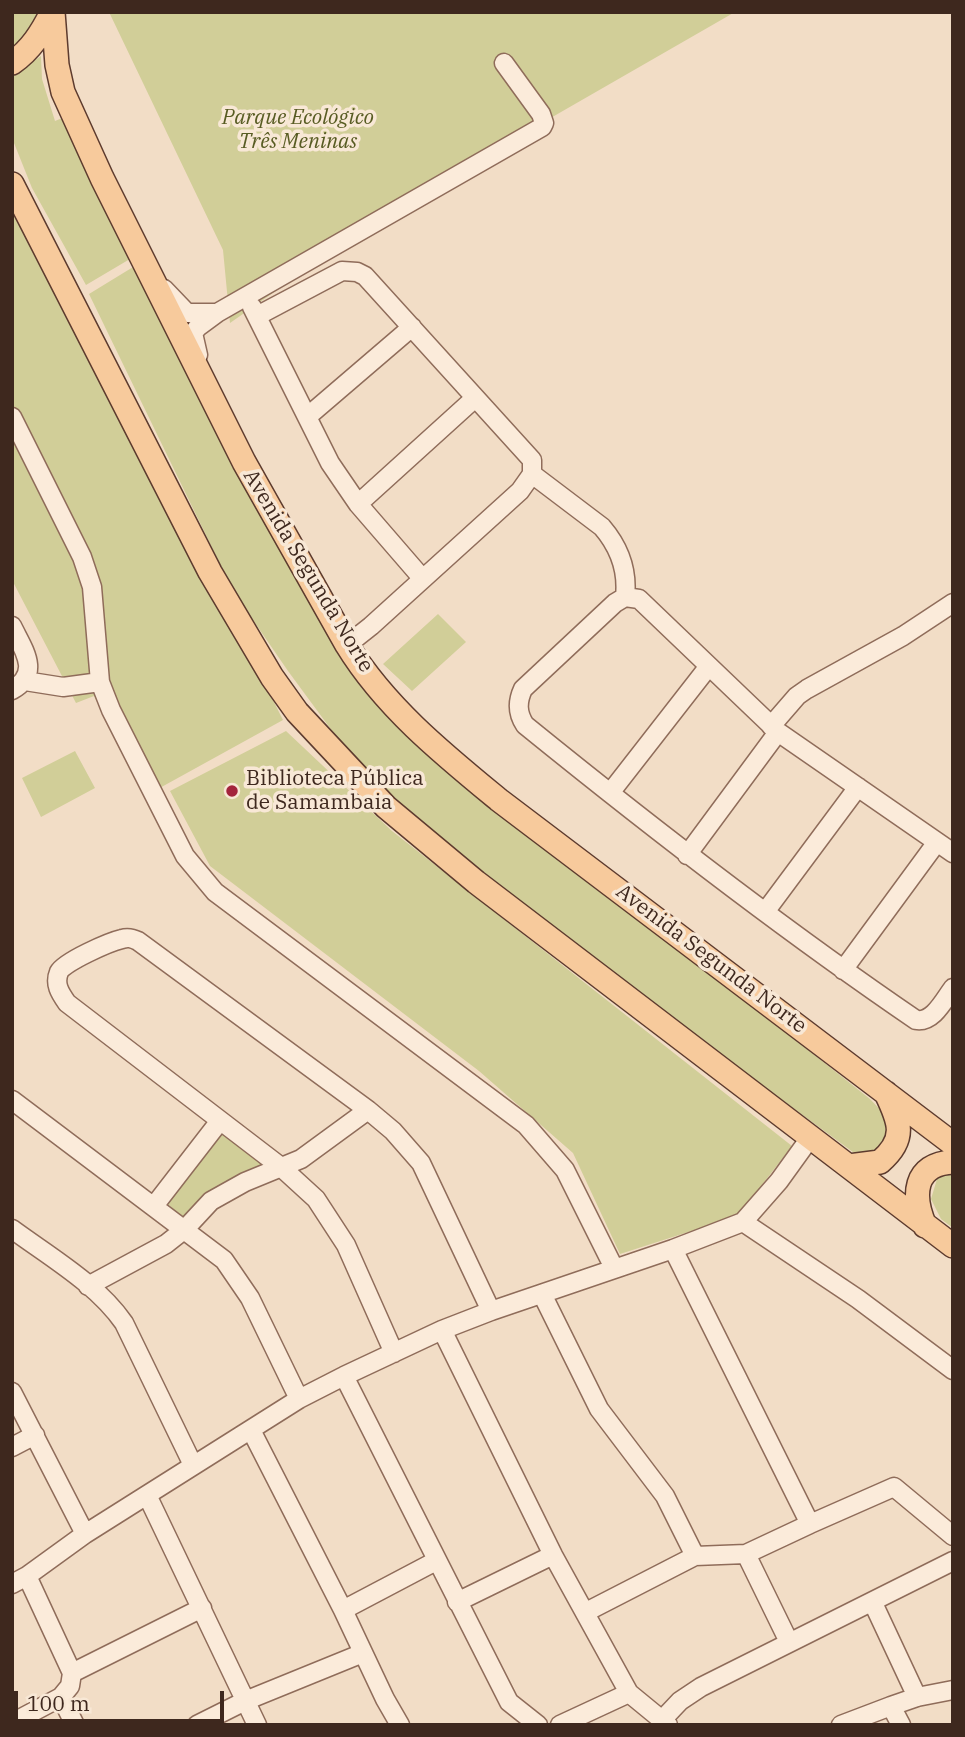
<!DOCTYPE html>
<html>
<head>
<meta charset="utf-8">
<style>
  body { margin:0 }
  #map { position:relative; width:965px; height:1737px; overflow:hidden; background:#f2ddc6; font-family:"IBM Plex Serif",serif }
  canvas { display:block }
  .frame { position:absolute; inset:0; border:14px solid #3e281e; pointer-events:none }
  .scale { position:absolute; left:14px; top:1691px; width:210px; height:32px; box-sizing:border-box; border:4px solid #3e281e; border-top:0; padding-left:9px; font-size:21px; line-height:24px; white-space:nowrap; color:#3e281e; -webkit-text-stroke:5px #f8e8d6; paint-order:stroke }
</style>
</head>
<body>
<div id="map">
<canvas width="965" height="1737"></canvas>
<div class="frame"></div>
<div class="scale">100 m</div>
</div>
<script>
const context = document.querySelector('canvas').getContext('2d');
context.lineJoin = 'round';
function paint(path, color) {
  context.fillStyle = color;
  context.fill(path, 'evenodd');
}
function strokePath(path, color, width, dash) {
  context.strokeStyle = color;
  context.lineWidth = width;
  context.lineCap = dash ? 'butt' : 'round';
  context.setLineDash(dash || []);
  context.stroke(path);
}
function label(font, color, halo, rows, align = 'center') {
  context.font = font + ' "IBM Plex Serif",serif';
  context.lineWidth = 7;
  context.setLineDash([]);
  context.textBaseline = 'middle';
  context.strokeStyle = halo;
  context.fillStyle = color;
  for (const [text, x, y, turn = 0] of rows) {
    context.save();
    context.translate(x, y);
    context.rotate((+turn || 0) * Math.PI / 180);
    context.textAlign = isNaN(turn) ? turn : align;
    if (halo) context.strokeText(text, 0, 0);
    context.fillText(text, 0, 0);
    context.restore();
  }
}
const green = new Path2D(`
  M 12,12 L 43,12 L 12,52 Z
  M 109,12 L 735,12 L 281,273 L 280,288 L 230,323 L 223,250 Z
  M 41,56 L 42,79 L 55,121 L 67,116 L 135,256 L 86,285 L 32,188 L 12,138 L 12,75 Z
  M 12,182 L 283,720 L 147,795 L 94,696 L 76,703 L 12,580 Z
  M 138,264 L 279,536 L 416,739 L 870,1099 L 892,1122 L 880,1152 L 857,1155 L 394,815 L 288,671 L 233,591 L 89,294 Z
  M 438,614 L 466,642 L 412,691 L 383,664 Z
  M 286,731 L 392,831 L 792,1146 L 738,1216 L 620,1254 L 573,1153 L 479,1071 L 210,866 L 170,791 Z
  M 75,751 L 95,788 L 41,817 L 22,778 Z
  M 224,1131 L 270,1165 L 206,1194 L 183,1219 L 168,1204 Z
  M 953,1172 L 953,1228 L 941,1219 L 931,1199 L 937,1179 Z`);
const minor = new Path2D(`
  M 164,289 L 187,313 L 217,313
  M 252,307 L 330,463 L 358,504 L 422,578
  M 257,316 L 342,271 L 357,272 L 365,276 L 532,460 L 532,474 L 520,491 L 371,626 L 347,645
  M 198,355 L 193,333 L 198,327 L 217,313 L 542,127 L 544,123 L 541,114 L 504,63
  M 12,417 L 82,557 L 92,587 L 100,682 L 111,710 L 185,856 L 215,892 L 526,1125 L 565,1170 L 614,1268
  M 307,417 L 412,327
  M 532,474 L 602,527 C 620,548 628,570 625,597
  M 358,504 L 475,398
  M 12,626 C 23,649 42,673 12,690
  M 25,681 L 63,687 L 100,682
  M 771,726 L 797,696 L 807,689 L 903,636 L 953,603
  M 610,793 L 709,666
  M 953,853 L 778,732 L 639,599 L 625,597 L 615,603 L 523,689 C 517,702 517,713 525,725 C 652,828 781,928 916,1020 C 933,1023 944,1000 953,988
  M 687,855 L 778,732
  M 765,912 L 858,787
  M 843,970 L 937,842
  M 12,1100 L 224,1260 L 250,1298 L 299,1399
  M 154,1206 L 219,1122
  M 743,1222 L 858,1299 L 953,1370
  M 12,1229 C 50,1257 97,1284 124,1323 L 193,1465
  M 673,1249 L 810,1524 L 894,1487 L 953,1536
  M 88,1286 L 166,1244 L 185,1229 L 211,1201 L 245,1182 L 301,1159 L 368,1110
  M 542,1294 L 599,1409 L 665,1496 L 695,1556 L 586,1612
  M 442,1330 L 553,1555 L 629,1693
  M 394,1353 L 346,1245 L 316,1199 L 281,1167 L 67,1003 C 60,993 54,984 59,972 C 64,962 109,942 122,939 C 128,937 132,938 138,941 L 368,1110 L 393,1131 L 421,1163 L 491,1311
  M 344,1376 L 509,1702 L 538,1725
  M 12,1392 L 85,1534
  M 251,1430 L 343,1610 L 385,1699 L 400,1725
  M 12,1447 L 35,1435
  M 147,1495 L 257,1725
  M 746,1554 L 789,1642
  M 695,1556 L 746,1554 L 810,1524
  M 27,1576 L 72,1673 L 70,1686 L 61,1697 L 75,1725
  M 12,1584 L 27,1576 L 85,1534 L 299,1399 L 344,1376 L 442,1330 L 491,1311 L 673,1249 L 743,1222 L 779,1181 L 810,1138
  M 457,1602 L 553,1555
  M 873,1603 L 917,1697
  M 343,1610 L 436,1561
  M 72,1673 L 202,1608
  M 662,1720 L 680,1701 L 701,1687 L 953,1561
  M 12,1723 L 61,1697
  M 197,1725 L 245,1701 L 363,1653
  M 560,1725 L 629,1693 L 668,1725
  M 841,1725 L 891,1706
  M 901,1725 L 891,1706 L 917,1697 L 953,1690`);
const major = new Path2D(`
  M 53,12 L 57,65 L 63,92 L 102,178 L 244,462 L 347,645 C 385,707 443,754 499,800 L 953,1144
  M 12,63 C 31,50 42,32 52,12
  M 12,184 L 210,572 L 272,677 L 297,712 L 386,807 L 476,882 L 953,1246
  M 849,1166 L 880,1162 C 907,1139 900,1122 886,1093
  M 925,1226 C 912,1196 913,1164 953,1162`);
const markers = [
  [232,791,7,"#a3243c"]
];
const parkNames = [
  ["Parque Ecológico",298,118],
  ["Três Meninas",298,142]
];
const streetNames = [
  ["Avenida Segunda Norte",308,571,59],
  ["Avenida Segunda Norte",711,959,37]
];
const poiNames = [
  ["Biblioteca Pública",246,779],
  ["de Samambaia",246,803]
];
paint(green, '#d1ce98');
strokePath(minor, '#8f6c5a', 21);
strokePath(major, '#5d3b2e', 26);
strokePath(minor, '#fbebda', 18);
strokePath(major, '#f7ca9c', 23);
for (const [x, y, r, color] of markers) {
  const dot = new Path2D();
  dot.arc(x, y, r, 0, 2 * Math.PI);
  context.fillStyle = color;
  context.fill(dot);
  strokePath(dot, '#f8e8d6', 2.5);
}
label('italic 21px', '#585c23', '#f8e8d6', parkNames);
label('21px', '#3e281e', '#f8e8d6', streetNames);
label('21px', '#3e281e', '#f8e8d6', poiNames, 'left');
</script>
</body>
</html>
